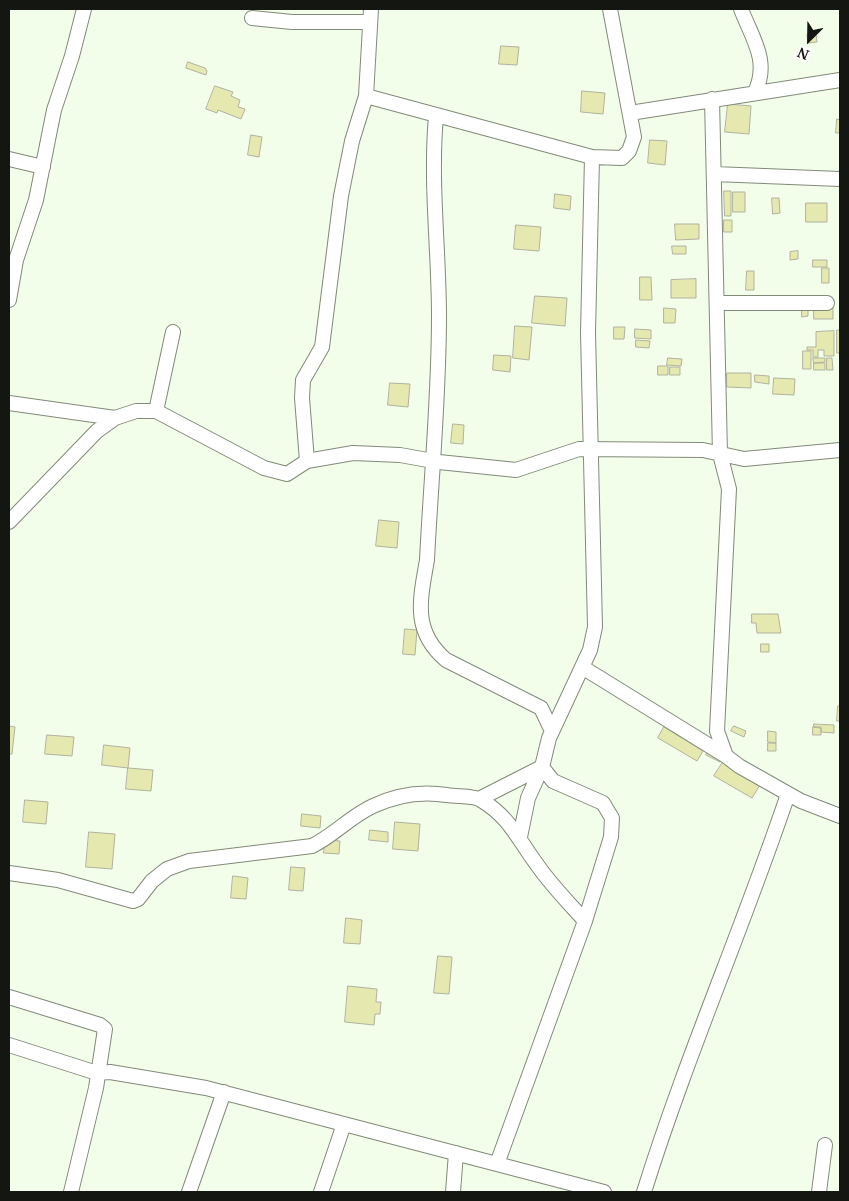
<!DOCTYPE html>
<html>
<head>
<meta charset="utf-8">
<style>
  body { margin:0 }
  #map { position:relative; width:849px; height:1201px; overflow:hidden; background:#f3feea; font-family:"Noto Serif",serif }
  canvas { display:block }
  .frame { position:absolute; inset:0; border:10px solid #141711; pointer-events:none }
  .north { position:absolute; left:784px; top:15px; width:50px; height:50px; -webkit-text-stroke:4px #fff; paint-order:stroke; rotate:203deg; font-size:14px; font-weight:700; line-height:20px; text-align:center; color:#141711 }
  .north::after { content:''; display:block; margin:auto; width:18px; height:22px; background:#141711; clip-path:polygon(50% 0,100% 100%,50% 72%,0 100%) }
</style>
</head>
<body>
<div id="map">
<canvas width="849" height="1201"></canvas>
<div class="frame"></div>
<div class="north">N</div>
</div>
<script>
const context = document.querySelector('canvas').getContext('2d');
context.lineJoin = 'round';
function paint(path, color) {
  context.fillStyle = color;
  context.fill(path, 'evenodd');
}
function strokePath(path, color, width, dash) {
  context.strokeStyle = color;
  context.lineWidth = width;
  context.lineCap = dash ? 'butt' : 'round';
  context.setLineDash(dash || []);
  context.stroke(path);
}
const building = new Path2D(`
  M 816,34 L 817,42 L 808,43 L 807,35 Z
  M 501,46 L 519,47 L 517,65 L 499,64 Z
  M 188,62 L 205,68 L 207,71 L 206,75 L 186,68 Z
  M 215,86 L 233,92 L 231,96 L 240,100 L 238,107 L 245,109 L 241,119 L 218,110 L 217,113 L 206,109 Z
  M 582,91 L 605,93 L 603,114 L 581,112 Z
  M 728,104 L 751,106 L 749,134 L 725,132 Z
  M 837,119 L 840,120 L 840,133 L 836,133 Z
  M 251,135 L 262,137 L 259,157 L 248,155 Z
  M 650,140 L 667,141 L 665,165 L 648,163 Z
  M 724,191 L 731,191 L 731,216 L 725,216 Z
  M 733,192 L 745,192 L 745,212 L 733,212 Z
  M 555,194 L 571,196 L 570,210 L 554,208 Z
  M 772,198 L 779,198 L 780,213 L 773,214 Z
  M 806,203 L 827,203 L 827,222 L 806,222 Z
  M 724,220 L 732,220 L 732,232 L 724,232 Z
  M 675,224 L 699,224 L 699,239 L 676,240 Z
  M 516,225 L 541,227 L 539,251 L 514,249 Z
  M 672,246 L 686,246 L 686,254 L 673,254 Z
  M 798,251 L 798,259 L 790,260 L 790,252 Z
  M 813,260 L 827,260 L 827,267 L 813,267 Z
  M 822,268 L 829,268 L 829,283 L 822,283 Z
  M 747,271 L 754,271 L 754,290 L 746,290 Z
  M 640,277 L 651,277 L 652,300 L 640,300 Z
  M 696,279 L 696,298 L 671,298 L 671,280 Z
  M 535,296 L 567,298 L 565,326 L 532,323 Z
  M 814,305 L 833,305 L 833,319 L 814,319 Z
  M 802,306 L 808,306 L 808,316 L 802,317 Z
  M 664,308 L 676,309 L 675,323 L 664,323 Z
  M 515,326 L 532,327 L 529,360 L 513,358 Z
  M 614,327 L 625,327 L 624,339 L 614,339 Z
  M 635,329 L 651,330 L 651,339 L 635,338 Z
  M 837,330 L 840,330 L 840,353 L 837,353 Z
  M 834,331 L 834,356 L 824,356 L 824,350 L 818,350 L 818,357 L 813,357 L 813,350 L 807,350 L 807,347 L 816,347 L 816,332 Z
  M 636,340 L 650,341 L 649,348 L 636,347 Z
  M 803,351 L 811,351 L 811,369 L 803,369 Z
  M 494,355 L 511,356 L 510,372 L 493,370 Z
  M 668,358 L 682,359 L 681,366 L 667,365 Z
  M 813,358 L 825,358 L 825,362 L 814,363 Z
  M 827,358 L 832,358 L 833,370 L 827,370 Z
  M 814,363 L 825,363 L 825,370 L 814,370 Z
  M 658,366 L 668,366 L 668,375 L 658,375 Z
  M 670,367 L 680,367 L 680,375 L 670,375 Z
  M 727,373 L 751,373 L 751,388 L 727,387 Z
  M 755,375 L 769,376 L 769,384 L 755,382 Z
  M 774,378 L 795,379 L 794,395 L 773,394 Z
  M 390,383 L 410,384 L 408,407 L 388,405 Z
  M 453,424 L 464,425 L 463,444 L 451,443 Z
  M 379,520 L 399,522 L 397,548 L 376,546 Z
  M 752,614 L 778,614 L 781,633 L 757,633 L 756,623 L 752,623 Z
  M 405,629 L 417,630 L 415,655 L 403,654 Z
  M 761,644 L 769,644 L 769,652 L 761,652 Z
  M 838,706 L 840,706 L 840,721 L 837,721 Z
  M 814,724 L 834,725 L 834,733 L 821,732 L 821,727 L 814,727 Z
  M 9,726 L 15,727 L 12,754 L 9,754 Z
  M 734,726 L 746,731 L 744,737 L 731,731 Z
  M 664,727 L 703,751 L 697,761 L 658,738 Z
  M 813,727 L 821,728 L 821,735 L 813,735 Z
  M 768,731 L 776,732 L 776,743 L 768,742 Z
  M 47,735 L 74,737 L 72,756 L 45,754 Z
  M 768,743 L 776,743 L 776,751 L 768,751 Z
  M 104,745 L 130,748 L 128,768 L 102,765 Z
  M 709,749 L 723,756 L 720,762 L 706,755 Z
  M 723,762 L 760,785 L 752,798 L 714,776 Z
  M 128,768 L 153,770 L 151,791 L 126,789 Z
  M 25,800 L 48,802 L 46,824 L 23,822 Z
  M 302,814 L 321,816 L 320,828 L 301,826 Z
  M 395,822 L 420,824 L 418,851 L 393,849 Z
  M 370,830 L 388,832 L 388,842 L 369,840 Z
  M 89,832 L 115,834 L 112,869 L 86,867 Z
  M 325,840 L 340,841 L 339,854 L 324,853 Z
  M 291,867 L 305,868 L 303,891 L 289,890 Z
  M 233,876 L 248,878 L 246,899 L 231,898 Z
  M 346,918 L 362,920 L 360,944 L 344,943 Z
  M 438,956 L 452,957 L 449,994 L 434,993 Z
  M 348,986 L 377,989 L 376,1002 L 381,1002 L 380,1014 L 375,1014 L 374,1025 L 345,1022 Z`);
const minor = new Path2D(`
  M 741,9 C 752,38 770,61 755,92
  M 252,18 L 292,22 L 370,22
  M 366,96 L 592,157 L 622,158 L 629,151 L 634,137 L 610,9
  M 712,99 L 720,454 L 729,489 L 717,731 L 726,756 L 739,766 L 801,801 L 840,816
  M 630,113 L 840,80
  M 436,116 C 430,183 439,250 439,317 C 439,398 431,479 427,560 C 420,600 412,631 446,660 L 541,708 L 552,731
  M 9,159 L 43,167
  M 714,174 L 840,179
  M 9,300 L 16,260 L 36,200 L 54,110 L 72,56 L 84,9
  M 717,303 L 827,303
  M 9,403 L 115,418 L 136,411 L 156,411 L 264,468 L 287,474 L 307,461 L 353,453 L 400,455 L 439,462 L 516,470 L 579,449 L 703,450 L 744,459 L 840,450
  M 156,411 L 173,332
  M 307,461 L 302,398 L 303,380 L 322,347 L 341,196 L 352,141 L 366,96 L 371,9
  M 9,522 L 97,431 L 115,418
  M 582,667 L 726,756
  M 479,799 L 542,767
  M 520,837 L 528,798 L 542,767 L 549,738 L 590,650 L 595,627 L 588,333 L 592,157
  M 9,873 L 58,880 L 133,901 L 138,899 L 152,881 L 167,869 L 189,861 L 312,846 C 334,835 351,816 373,806 C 396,795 422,791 447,795 C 457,797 473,795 481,800 C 510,817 519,841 538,866 C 552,886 569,903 585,921
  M 9,997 L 100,1025 L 105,1029 L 96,1088 L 71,1192
  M 9,1045 L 97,1073 L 110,1072 L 206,1088 L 604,1192
  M 497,1164 L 585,921 L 611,837 L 612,818 L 603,803 L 553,781 L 542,767
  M 189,1192 L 224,1092
  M 321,1192 L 344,1124
  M 453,1192 L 456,1153
  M 644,1192 C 686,1057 743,928 788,794
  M 819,1192 L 825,1145`);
paint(building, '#e5e8af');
strokePath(building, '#b0b29e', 1);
strokePath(minor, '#818a79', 16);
strokePath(minor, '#fff', 14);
</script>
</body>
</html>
